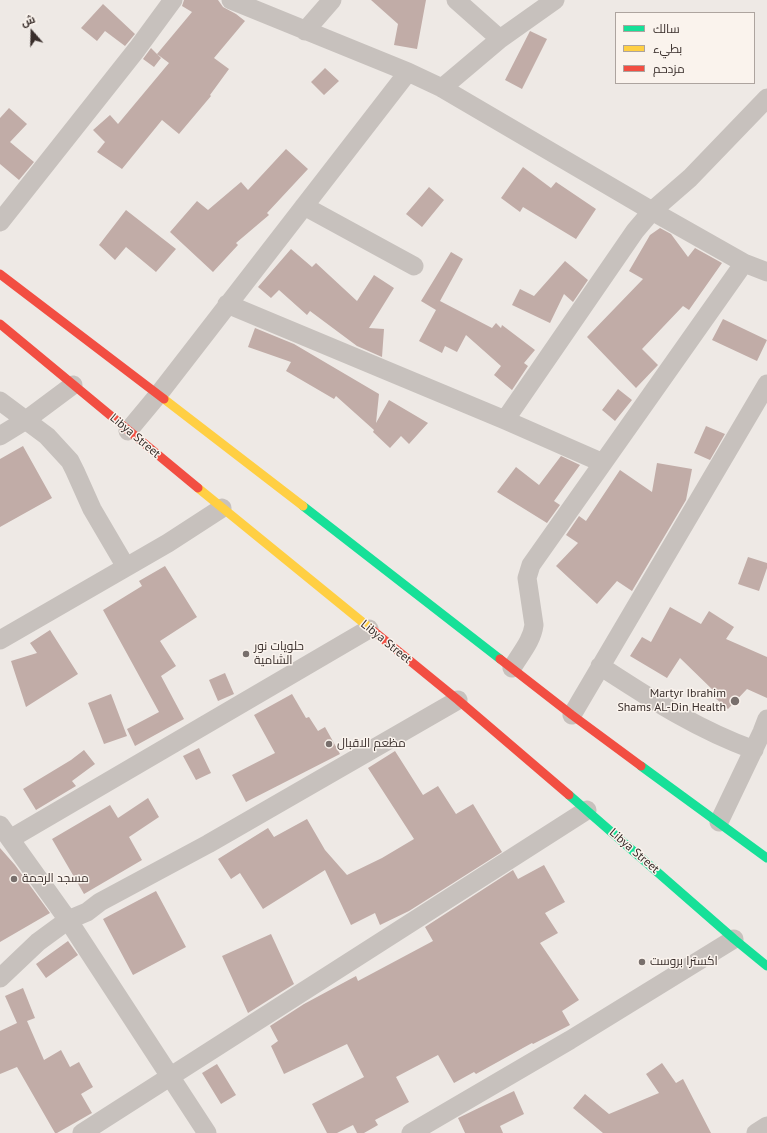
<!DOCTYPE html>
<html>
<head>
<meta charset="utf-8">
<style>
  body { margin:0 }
  #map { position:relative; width:767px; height:1133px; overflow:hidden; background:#eee9e5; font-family:"PT Sans",Cairo,sans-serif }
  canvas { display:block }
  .legend { position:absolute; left:615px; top:12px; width:140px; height:72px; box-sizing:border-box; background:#faf3ed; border:1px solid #ada49f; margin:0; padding:5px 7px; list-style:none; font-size:12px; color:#392e2b }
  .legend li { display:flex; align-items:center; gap:8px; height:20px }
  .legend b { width:20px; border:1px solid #ada49f }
  .north { position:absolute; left:12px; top:12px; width:40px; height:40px; -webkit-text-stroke:3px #faf3ed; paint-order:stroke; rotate:340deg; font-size:11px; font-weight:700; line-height:16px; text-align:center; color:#392e2b }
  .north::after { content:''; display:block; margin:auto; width:14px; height:18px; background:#392e2b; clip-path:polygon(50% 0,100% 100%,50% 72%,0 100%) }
</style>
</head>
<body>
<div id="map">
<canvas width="767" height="1133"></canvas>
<ul class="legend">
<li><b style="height:5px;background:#16e098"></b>سالك</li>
<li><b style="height:5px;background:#ffcf43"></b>بطيء</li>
<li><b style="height:5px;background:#f24e42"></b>مزدحم</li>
</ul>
<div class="north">ش</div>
</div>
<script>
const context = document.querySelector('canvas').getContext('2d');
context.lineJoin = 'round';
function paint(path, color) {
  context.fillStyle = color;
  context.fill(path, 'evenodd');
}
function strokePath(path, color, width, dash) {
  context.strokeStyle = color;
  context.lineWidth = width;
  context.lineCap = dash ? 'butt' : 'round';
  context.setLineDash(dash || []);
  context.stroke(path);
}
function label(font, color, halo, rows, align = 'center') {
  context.font = font + ' "PT Sans",Cairo,sans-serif';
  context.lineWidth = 3;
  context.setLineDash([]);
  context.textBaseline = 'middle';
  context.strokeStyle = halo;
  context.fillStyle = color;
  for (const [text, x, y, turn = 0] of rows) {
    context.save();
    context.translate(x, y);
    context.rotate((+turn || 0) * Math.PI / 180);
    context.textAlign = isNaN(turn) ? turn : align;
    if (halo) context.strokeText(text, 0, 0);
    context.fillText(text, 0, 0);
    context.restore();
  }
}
const building = new Path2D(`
  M 184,0 L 218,0 L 223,7 L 236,14 L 245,21 L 214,58 L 229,69 L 210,95 L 211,96 L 179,134 L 162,120 L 122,169 L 97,152 L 105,142 L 93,130 L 110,115 L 118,124 L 169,63 L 157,54 L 192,12 L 182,6 Z
  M 371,0 L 426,0 L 417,49 L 394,45 L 398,24 Z
  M 103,4 L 135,34 L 125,46 L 105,31 L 97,41 L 81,28 Z
  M 530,31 L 547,39 L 522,89 L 505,80 Z
  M 151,48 L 161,58 L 154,67 L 143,59 Z
  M 325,68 L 339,81 L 324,95 L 311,82 Z
  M 9,108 L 27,124 L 10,142 L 34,162 L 19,180 L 0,164 L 0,118 Z
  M 286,149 L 308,169 L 267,213 L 269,215 L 236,243 L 238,245 L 213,272 L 170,232 L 197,201 L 208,210 L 241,182 L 248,190 Z
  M 523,167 L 551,188 L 556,182 L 596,209 L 576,239 L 523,207 L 520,212 L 501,198 Z
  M 429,187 L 444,200 L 422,227 L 406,214 Z
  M 126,210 L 176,249 L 156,272 L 126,247 L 115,260 L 99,245 Z
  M 660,228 L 671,234 L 688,257 L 695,248 L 722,263 L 689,310 L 683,306 L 642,349 L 658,365 L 636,388 L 587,337 L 643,279 L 629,271 L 650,235 Z
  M 291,249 L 312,267 L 316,263 L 357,301 L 374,275 L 394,288 L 369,328 L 384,329 L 382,357 L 357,346 L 310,311 L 307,315 L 279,290 L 271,298 L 258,287 Z
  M 451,252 L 463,259 L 440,301 L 492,328 L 496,323 L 501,328 L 502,325 L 535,350 L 524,363 L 528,366 L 512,390 L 494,375 L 501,366 L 466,335 L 457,352 L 445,346 L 442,353 L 419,341 L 436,310 L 421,301 Z
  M 565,261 L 588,280 L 573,302 L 564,294 L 550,323 L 512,305 L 520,289 L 534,296 Z
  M 723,319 L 767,340 L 757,361 L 712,340 Z
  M 255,328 L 294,344 L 379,394 L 376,423 L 389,400 L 428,423 L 409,444 L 401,436 L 390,448 L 373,432 L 374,430 L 336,396 L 334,399 L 286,371 L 291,362 L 248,347 Z
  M 618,389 L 632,400 L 615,421 L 602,410 Z
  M 706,426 L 725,434 L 710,460 L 694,453 Z
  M 23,446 L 52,498 L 0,527 L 0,459 Z
  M 561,456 L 580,465 L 554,501 L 560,505 L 547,523 L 497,492 L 516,467 L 539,485 Z
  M 657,463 L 692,469 L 686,500 L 632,591 L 617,581 L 597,604 L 556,566 L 578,543 L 566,535 L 579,516 L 586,521 L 620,470 L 652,492 Z
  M 748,557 L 767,563 L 767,568 L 759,591 L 738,584 Z
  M 165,566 L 197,617 L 160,641 L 176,666 L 161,676 L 184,719 L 135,746 L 127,729 L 159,712 L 103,610 L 142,586 L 139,581 Z
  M 670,607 L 701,624 L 709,611 L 734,627 L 726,639 L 767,657 L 767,698 L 747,689 L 728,709 L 714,697 L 717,694 L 680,658 L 667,678 L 630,656 L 642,637 L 651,642 Z
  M 50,630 L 78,674 L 26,707 L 11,661 L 37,653 L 30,643 Z
  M 225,673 L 234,694 L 218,701 L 209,680 Z
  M 111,694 L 127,736 L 104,744 L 88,703 Z
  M 292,694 L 306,718 L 309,717 L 318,731 L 325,727 L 340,754 L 246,802 L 232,775 L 275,753 L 254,715 Z
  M 199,748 L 211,773 L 196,780 L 183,756 Z
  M 84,750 L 95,764 L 72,781 L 76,786 L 36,810 L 23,789 L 71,760 Z
  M 395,751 L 423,795 L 438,786 L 456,814 L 473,804 L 502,852 L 409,911 L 380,925 L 375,913 L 351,925 L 325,870 L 263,909 L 240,873 L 231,879 L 218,859 L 268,828 L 274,837 L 307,819 L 325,850 L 347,875 L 382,858 L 414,839 L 368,768 Z
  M 148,798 L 159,817 L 129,837 L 142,860 L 84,894 L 52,839 L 110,805 L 118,818 Z
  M 0,848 L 15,865 L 50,913 L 0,942 Z
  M 544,865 L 565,902 L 545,913 L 558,933 L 540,943 L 579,1000 L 562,1011 L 570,1025 L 533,1044 L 532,1043 L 476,1074 L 474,1072 L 454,1083 L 438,1055 L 396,1077 L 409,1102 L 375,1120 L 378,1125 L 364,1133 L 357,1133 L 353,1125 L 337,1133 L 327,1133 L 312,1104 L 364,1077 L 347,1044 L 284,1074 L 271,1046 L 278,1041 L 270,1026 L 304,1004 L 356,976 L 358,981 L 433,941 L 425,927 L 513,870 L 518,879 Z
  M 156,891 L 186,947 L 133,975 L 103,919 Z
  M 271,934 L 294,984 L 248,1013 L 222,956 Z
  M 68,941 L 78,955 L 46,978 L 36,964 Z
  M 23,988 L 35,1018 L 27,1021 L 44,1060 L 61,1050 L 70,1067 L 79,1062 L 93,1087 L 81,1094 L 92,1113 L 57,1133 L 55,1133 L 17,1067 L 0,1074 L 0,1031 L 17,1023 L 5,996 Z
  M 662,1063 L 676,1083 L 683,1079 L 711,1133 L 603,1133 L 573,1108 L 585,1094 L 609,1114 L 659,1093 L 646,1074 Z
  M 217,1064 L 236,1095 L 221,1104 L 202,1073 Z
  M 514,1091 L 524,1114 L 500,1126 L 503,1133 L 465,1133 L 458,1118 Z`);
const street = new Path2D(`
  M 231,0 L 408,72 L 442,88 L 652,211 L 744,263 L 767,272
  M 456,0 L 500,39
  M 305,31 L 332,0
  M 442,88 L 500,39 L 555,0
  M 304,206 L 414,266
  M 0,222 L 137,49 L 173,0
  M 227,304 L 505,420 L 603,463
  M 0,401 L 47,436 L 70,461 L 75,471 L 92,509 L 126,567
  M 505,420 L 635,231 L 652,211 L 690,178 L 767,98
  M 128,431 L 158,395 L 408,72
  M 0,436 L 26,420 L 73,385
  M 0,640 L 168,543 L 222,508
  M 600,666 C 651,699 696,729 754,750
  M 512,668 C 520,654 532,641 534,625 L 527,578 L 531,565 L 744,263
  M 572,715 L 767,384
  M 719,822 L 762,732 L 767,719
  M 0,825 L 68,920 L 207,1133
  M 10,839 L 369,629
  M 0,978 L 38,942 L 68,920 L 87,912 L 100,902 L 208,844 L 458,700
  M 82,1133 L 587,810
  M 411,1133 L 570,1040 L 734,939
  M 756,1133 L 767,1126`);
const fast = new Path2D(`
  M 303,506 L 500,659
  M 641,766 L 767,858
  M 569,795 L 734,939 L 767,966`);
const slow = new Path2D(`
  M 164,399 L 303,506
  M 198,488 L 371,629`);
const jam = new Path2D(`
  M 0,274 L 164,399
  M 0,324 L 198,488
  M 371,629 L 458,700 L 569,795
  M 500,659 L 572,715 L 641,766`);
const markers = [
  [246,654,4,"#786f6c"],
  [735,701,5,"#786f6c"],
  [329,744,4,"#786f6c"],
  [14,879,4,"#786f6c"],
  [642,962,4,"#786f6c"]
];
const streetNames = [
  ["Libya Street",135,436,40],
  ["Libya Street",386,642,39],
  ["Libya Street",634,851,41]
];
const poiNames = [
  ["حلويات نور",254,647],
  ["الشامية",254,661],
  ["Martyr Ibrahim",726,694,"right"],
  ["Shams AL-Din Health",726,708,"right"],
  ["مظعم الاقبال",337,744],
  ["مسجد الرحمة",22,879],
  ["اكسترا بروست",650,962]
];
paint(building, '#c1aca7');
strokePath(street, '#c7c1bd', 19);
strokePath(fast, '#16e098', 9);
strokePath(slow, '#ffcf43', 9);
strokePath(jam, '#f24e42', 9);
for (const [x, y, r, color] of markers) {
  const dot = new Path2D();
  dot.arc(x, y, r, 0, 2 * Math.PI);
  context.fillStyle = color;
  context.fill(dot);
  strokePath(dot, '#faf3ed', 1.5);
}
label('12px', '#392e2b', '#faf3ed', streetNames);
label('12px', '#392e2b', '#faf3ed', poiNames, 'left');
</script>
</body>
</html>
